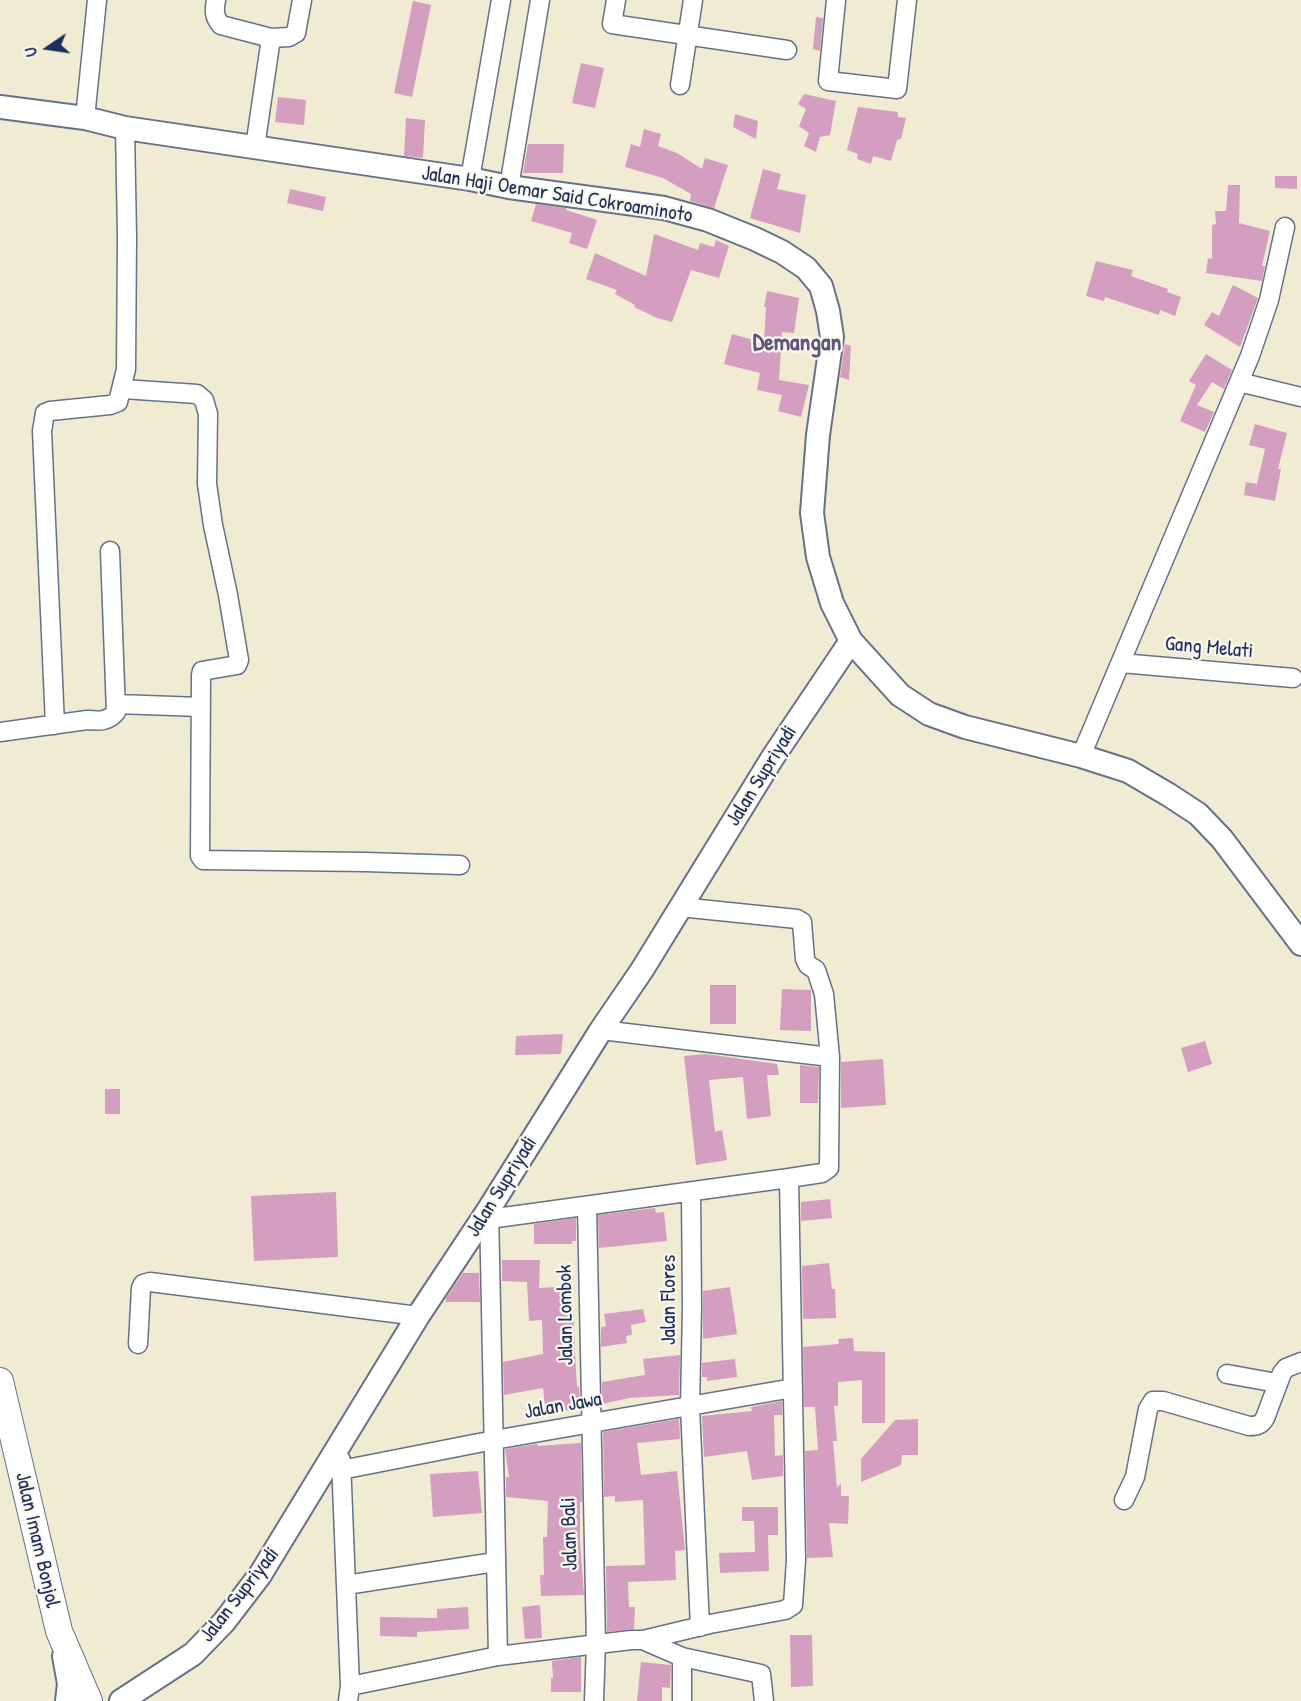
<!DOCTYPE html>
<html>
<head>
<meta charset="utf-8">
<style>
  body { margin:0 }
  #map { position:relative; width:1301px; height:1701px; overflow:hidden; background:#f2ebd3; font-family:"Patrick Hand",sans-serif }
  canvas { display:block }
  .north { position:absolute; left:18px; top:18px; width:60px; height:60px; -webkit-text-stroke:4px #fbf7ec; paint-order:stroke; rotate:257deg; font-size:16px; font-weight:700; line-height:24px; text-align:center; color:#1b2f5e }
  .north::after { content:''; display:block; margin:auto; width:21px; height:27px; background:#1b2f5e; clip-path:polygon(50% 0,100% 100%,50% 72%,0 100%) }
</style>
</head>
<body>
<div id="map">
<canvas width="1301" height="1701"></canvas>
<div class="north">U</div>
</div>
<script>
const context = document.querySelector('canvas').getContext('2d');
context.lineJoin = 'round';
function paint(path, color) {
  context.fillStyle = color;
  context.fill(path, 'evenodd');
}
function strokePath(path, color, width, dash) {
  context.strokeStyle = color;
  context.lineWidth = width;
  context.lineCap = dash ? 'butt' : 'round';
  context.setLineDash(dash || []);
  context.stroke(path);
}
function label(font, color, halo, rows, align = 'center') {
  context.font = font + ' "Patrick Hand",sans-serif';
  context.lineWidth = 4.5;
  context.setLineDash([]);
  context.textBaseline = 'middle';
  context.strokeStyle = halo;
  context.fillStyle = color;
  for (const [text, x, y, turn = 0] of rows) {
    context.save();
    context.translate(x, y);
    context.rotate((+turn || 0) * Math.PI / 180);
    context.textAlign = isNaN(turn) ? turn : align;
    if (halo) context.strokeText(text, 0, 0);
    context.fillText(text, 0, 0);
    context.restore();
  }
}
const building = new Path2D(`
  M 413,1 L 431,5 L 412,97 L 394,93 Z
  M 816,17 L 823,18 L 820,51 L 813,49 Z
  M 581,63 L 604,68 L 595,108 L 572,103 Z
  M 804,94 L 836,101 L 830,135 L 820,137 L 816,152 L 804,146 L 809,133 L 799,126 L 806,109 L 798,104 Z
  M 278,97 L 306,100 L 304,125 L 275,122 Z
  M 858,107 L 898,112 L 898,117 L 906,118 L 901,139 L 897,140 L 891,161 L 873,156 L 871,164 L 857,159 L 858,154 L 847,150 Z
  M 735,114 L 758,121 L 756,139 L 733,127 Z
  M 406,118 L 425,120 L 423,158 L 404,156 Z
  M 644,129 L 661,134 L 658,146 L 677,153 L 702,169 L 705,158 L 728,165 L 714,208 L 690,201 L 691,194 L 663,178 L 625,167 L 631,144 L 640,147 Z
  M 528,144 L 564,144 L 563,173 L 523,173 Z
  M 763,169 L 781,174 L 777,189 L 806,195 L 800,233 L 750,218 Z
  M 1275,176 L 1297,176 L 1297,189 L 1275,188 Z
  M 1228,185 L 1240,185 L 1239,223 L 1270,231 L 1262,266 L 1265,266 L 1262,281 L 1206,273 L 1208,258 L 1212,259 L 1212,225 L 1216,224 L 1215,211 L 1226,211 Z
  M 290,189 L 326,197 L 323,211 L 287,203 Z
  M 536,204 L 566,208 L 566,210 L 597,220 L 587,249 L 569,243 L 572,233 L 531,221 Z
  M 654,234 L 698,250 L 700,243 L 714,247 L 716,240 L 729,246 L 719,278 L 691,270 L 672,322 L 657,318 L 634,307 L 635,305 L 615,294 L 617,290 L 586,279 L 595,253 L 646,276 Z
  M 1096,261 L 1133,270 L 1131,276 L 1168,289 L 1167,292 L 1181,297 L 1175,316 L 1160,310 L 1159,315 L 1105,297 L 1104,301 L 1086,296 Z
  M 1233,285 L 1258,298 L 1240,347 L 1204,325 L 1212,312 L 1219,316 Z
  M 767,291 L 799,298 L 794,333 L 782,332 L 779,380 L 809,385 L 801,417 L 778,411 L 782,395 L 757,390 L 760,373 L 724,364 L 732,334 L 764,343 L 766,307 L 764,307 Z
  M 845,344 L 851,346 L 849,380 L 840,377 Z
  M 1206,354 L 1232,370 L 1224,389 L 1212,382 L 1197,405 L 1214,412 L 1205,432 L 1180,421 L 1196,385 L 1189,381 Z
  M 1255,424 L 1287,433 L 1278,469 L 1281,469 L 1275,501 L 1244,495 L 1246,482 L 1257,484 L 1265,449 L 1249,445 Z
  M 710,985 L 736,985 L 736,1024 L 710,1024 Z
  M 782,989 L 811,990 L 811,1031 L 780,1030 Z
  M 563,1034 L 561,1054 L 515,1055 L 516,1036 Z
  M 1205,1041 L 1212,1064 L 1188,1072 L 1181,1048 Z
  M 706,1054 L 777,1064 L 779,1075 L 767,1075 L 771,1116 L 747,1119 L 743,1077 L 709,1080 L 715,1132 L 722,1130 L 727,1160 L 696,1165 L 684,1056 Z
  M 883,1059 L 886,1105 L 841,1108 L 841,1062 Z
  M 800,1065 L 819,1067 L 818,1103 L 800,1103 Z
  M 105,1089 L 120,1089 L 120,1114 L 105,1114 Z
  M 336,1192 L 338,1257 L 254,1261 L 251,1196 Z
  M 830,1199 L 832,1218 L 801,1221 L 801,1202 Z
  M 655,1208 L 656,1213 L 664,1212 L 667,1241 L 599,1248 L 598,1215 Z
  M 576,1218 L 576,1241 L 572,1241 L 572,1244 L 534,1244 L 534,1224 Z
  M 502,1260 L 540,1260 L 539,1288 L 572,1286 L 575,1353 L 577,1387 L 579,1386 L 580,1408 L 546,1414 L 543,1388 L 504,1395 L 503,1362 L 543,1354 L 542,1320 L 529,1321 L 527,1282 L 502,1281 Z
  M 829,1263 L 832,1289 L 835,1289 L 836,1318 L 803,1319 L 802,1266 Z
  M 463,1273 L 479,1273 L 480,1302 L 446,1302 L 446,1298 Z
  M 730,1287 L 737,1334 L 703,1339 L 703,1291 Z
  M 643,1309 L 646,1322 L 631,1325 L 632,1335 L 626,1336 L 627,1343 L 601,1347 L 601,1327 L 606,1326 L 604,1314 Z
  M 853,1338 L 854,1351 L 885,1352 L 885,1423 L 862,1423 L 862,1380 L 838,1382 L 838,1406 L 834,1406 L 837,1441 L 833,1441 L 837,1488 L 841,1483 L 841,1496 L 849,1496 L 848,1524 L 829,1523 L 833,1557 L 807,1558 L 805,1451 L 818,1450 L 815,1407 L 804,1407 L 803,1347 L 839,1344 L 838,1339 Z
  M 680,1355 L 679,1395 L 629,1398 L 602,1404 L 602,1382 L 645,1375 L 643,1359 Z
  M 735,1359 L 737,1377 L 707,1381 L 707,1377 L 702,1377 L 702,1363 Z
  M 782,1401 L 782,1415 L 774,1415 L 775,1456 L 783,1455 L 783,1476 L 752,1480 L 747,1451 L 704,1457 L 702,1416 L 752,1411 L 751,1407 Z
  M 679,1419 L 680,1439 L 637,1443 L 641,1475 L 677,1471 L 685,1550 L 675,1551 L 676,1580 L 628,1582 L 629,1607 L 635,1607 L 634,1629 L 607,1632 L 606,1566 L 645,1565 L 643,1500 L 615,1502 L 615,1496 L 604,1497 L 603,1432 Z
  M 918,1419 L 918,1455 L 902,1455 L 901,1465 L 861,1482 L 861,1459 L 895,1420 Z
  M 581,1443 L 582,1502 L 580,1502 L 580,1541 L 584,1595 L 541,1596 L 540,1575 L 544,1575 L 543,1537 L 547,1537 L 548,1501 L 506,1497 L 506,1477 L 509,1477 L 505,1449 L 537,1444 L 538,1446 Z
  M 478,1471 L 482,1513 L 433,1517 L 430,1474 Z
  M 742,1507 L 778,1507 L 778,1535 L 768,1535 L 769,1571 L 720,1573 L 719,1553 L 755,1552 L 754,1521 L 742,1521 Z
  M 540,1605 L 542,1638 L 525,1639 L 522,1607 Z
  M 468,1607 L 469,1629 L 417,1632 L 417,1637 L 380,1636 L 380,1617 L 437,1618 L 437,1609 Z
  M 790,1635 L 812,1635 L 813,1686 L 791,1687 Z
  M 581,1657 L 581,1692 L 551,1692 L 551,1678 L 553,1678 L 552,1661 Z
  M 641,1662 L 671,1665 L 670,1688 L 662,1687 L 662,1701 L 637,1701 Z`);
const minor = new Path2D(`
  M 216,0 C 214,11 214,17 221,25 L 271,38
  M 616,0 L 612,24 L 787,50
  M 836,0 L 828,81 L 897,89 L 907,0
  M 680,85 L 693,0
  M 85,118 L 97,0
  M 255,147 L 271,38 L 289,37 L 296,33 L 302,0
  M 470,179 L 501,0
  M 509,187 L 540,0
  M 1239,382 L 1301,397
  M 123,389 L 197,394 L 204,400 L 208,414 L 207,484 L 213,525 L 228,595 L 239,660 L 237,665 L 202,671 L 201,675 L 200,856 L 203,860 L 365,862 L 460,865
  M 1121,663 L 1293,678
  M 117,704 L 201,707
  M 55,725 L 42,431 L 45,413 L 50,411 L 110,405 L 118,402 L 126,369 L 127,237 L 125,128
  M 0,732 L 87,720 C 99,721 108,722 116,712 L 110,551
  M 1081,756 L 1250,356 L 1269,300 L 1285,227
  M 601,1030 L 830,1057
  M 691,1192 L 692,1308 L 690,1407 L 700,1627
  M 587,1206 L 596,1643 L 594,1701
  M 489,1209 L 498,1656
  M 489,1219 L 789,1178 L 822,1173 L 829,1168 L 830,1057 L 824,994 L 816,970 L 808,965 L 805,959 L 802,922 L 797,919 L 680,907
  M 138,1344 L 141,1288 L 143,1284 L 150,1282 L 418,1316
  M 1227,1374 L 1277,1383
  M 341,1460 L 350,1686 L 348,1701
  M 341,1470 L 494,1440 L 793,1388
  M 1124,1500 L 1135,1477 L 1148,1409 L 1153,1401 L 1163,1401 L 1249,1426 C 1257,1426 1261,1425 1265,1418 L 1282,1373 L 1286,1368 L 1301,1362
  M 346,1585 L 495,1562
  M 643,1640 L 710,1624 L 785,1610 L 793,1605 L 796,1560 L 789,1178
  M 682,1657 L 682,1701
  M 350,1686 L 498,1656 L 631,1640 L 643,1640 L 682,1657 L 761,1674 L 764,1701`);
const tertiary = new Path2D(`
  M 0,107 L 85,118 L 125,128 L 470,179 L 509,187 L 664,208 L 708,220 L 755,239 L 782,252 L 806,268 L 821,286 L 828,311 L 832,337 L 818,435 L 812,513 L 818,557 L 832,603 L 851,641 L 900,695 L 929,714 L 965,727 L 1081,756 L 1128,771 L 1169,795 L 1198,814 L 1222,839 L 1301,944
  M 64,1656 L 69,1684 L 67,1701
  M 121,1701 L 193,1654 L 224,1622 L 260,1575 L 418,1316 L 489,1209 L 601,1030 L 642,970 L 773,757 L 851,641`);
const secondary = new Path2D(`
  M 0,1381 L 59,1631 L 89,1701`);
const streetNames = [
  ["Jalan Haji Oemar Said Cokroaminoto",557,195,9],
  ["Gang Melati",1209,648,5],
  ["Jalan Supriyadi",762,776,-58],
  ["Jalan Supriyadi",502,1187,-58],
  ["Jalan Flores",669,1300,-90],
  ["Jalan Lombok",566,1315,-91],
  ["Jalan Jawa",563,1406,-10],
  ["Jalan Bali",570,1534,-92],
  ["Jalan Imam Bonjol",37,1540,77],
  ["Jalan Supriyadi",240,1595,-52]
];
const quarterNames = [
  ["Demangan",797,344]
];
paint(building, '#d39ec0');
strokePath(minor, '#667187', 21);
strokePath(tertiary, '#667187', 26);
strokePath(secondary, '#667187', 28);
strokePath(minor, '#fff', 18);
strokePath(tertiary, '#fff', 22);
strokePath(secondary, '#fff', 26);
label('21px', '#1b2f5e', '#fbf7ec', streetNames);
label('bold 24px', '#5b5680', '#fbf7ec', quarterNames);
</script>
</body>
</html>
